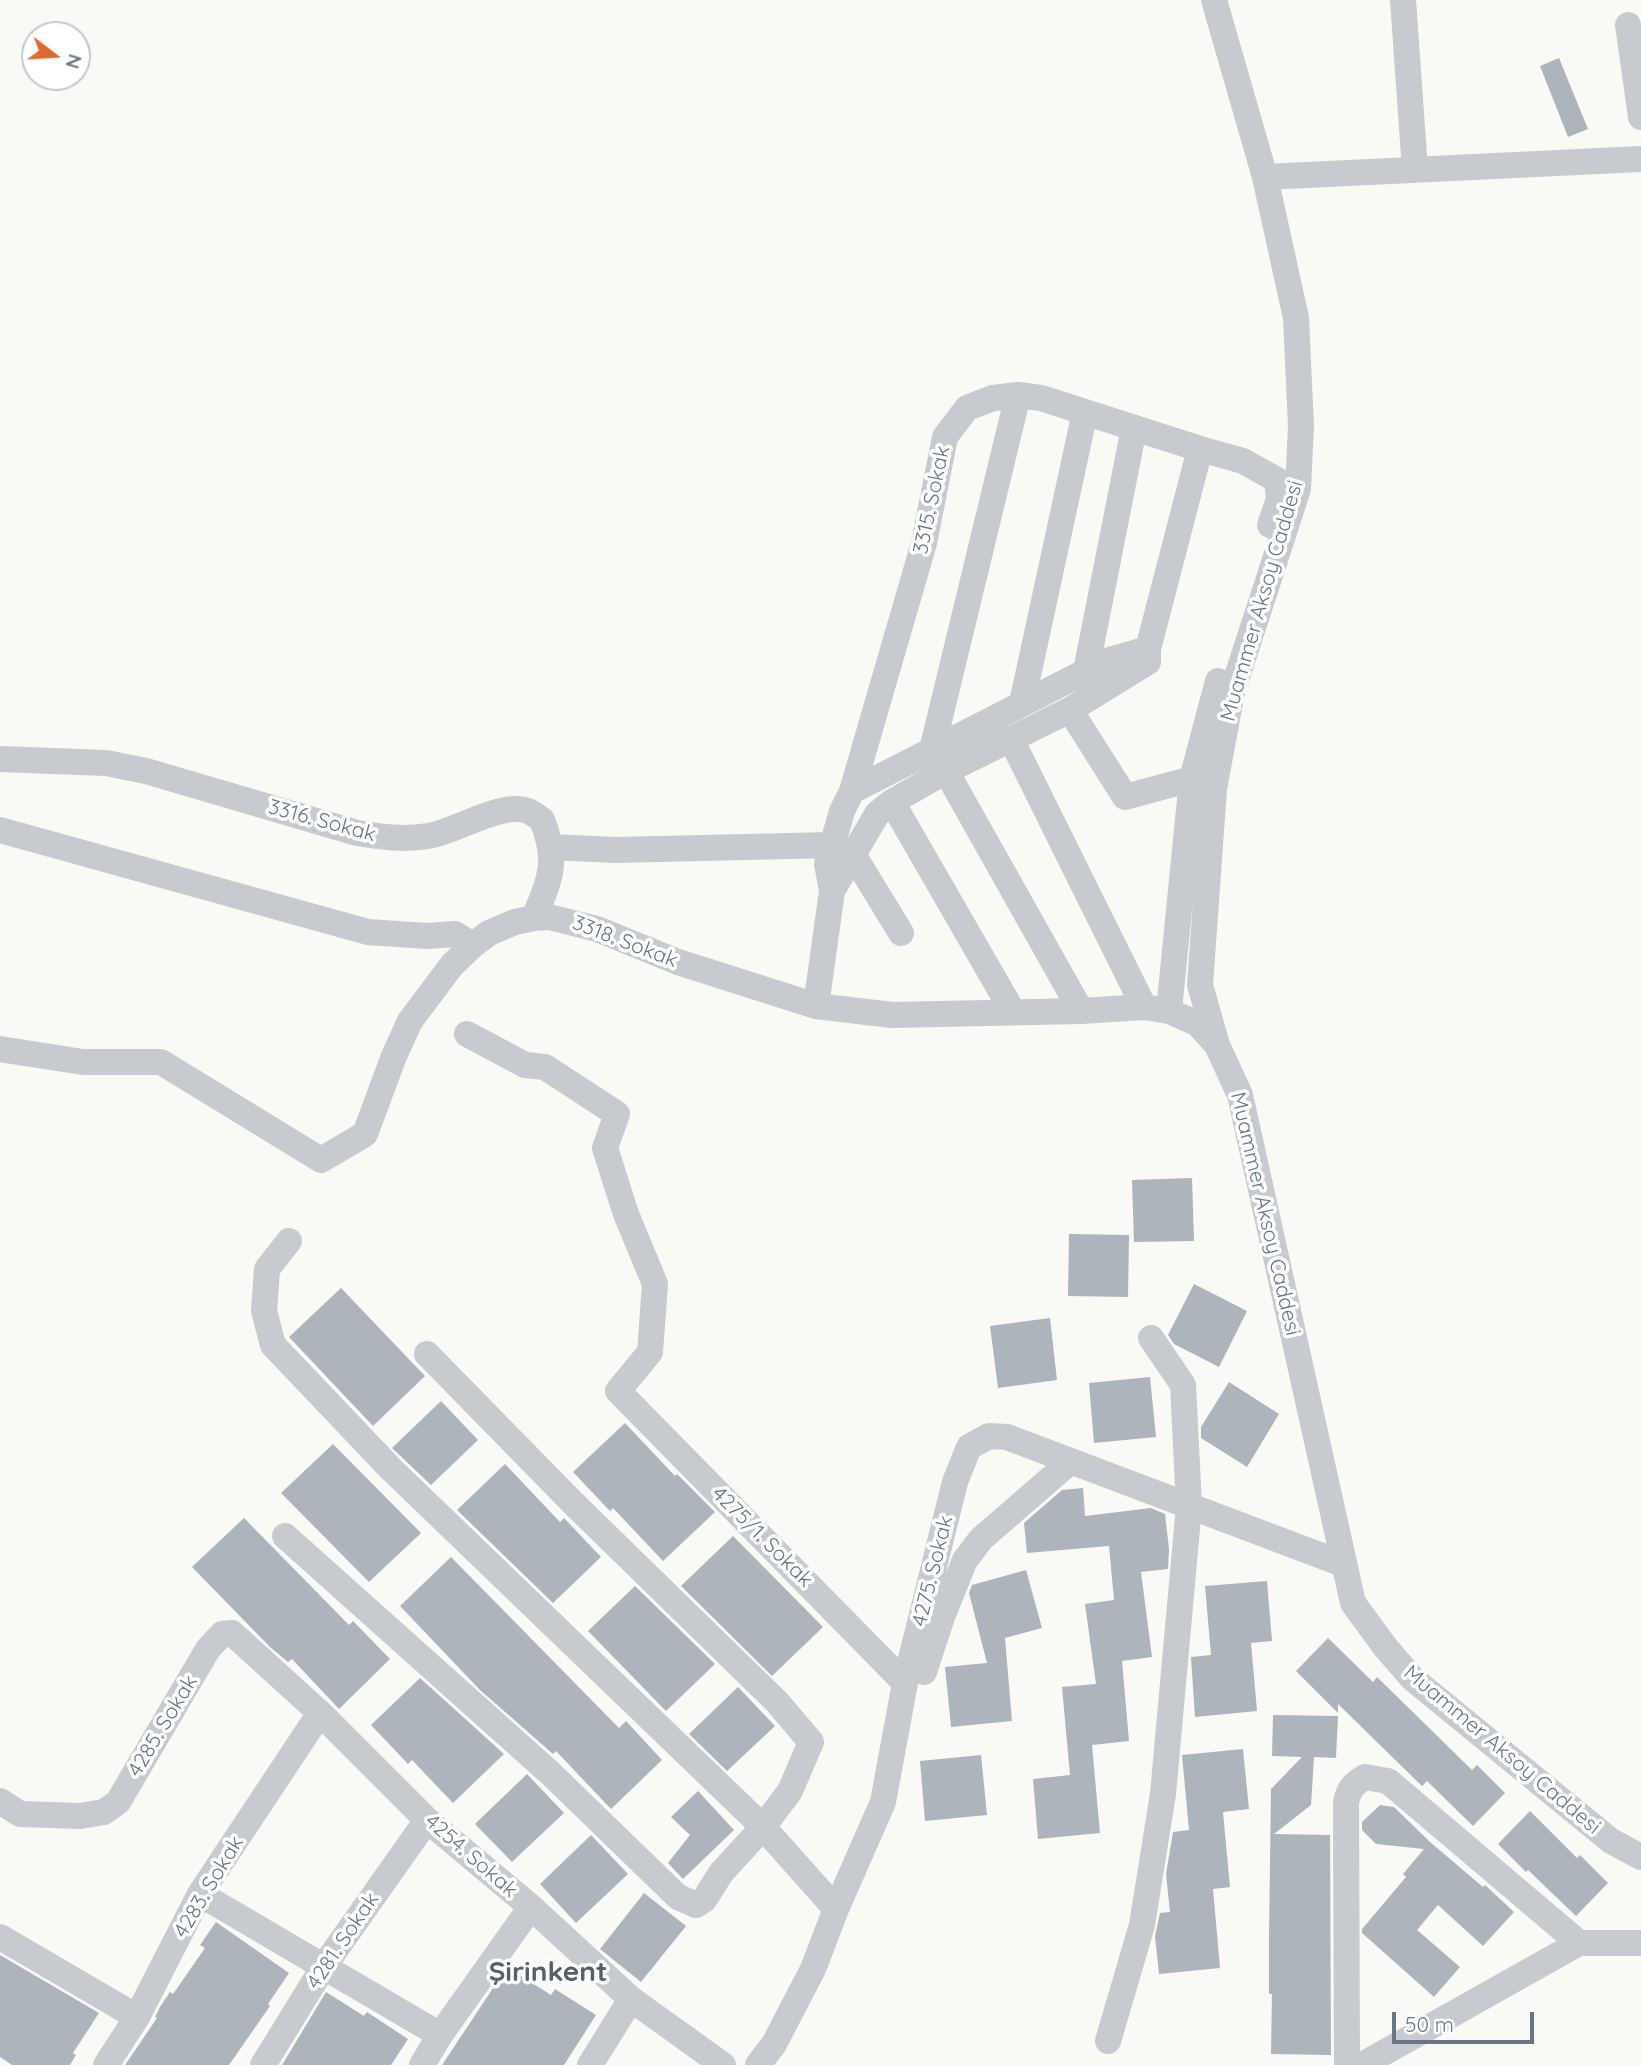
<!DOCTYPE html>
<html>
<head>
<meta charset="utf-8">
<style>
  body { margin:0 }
  #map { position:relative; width:1641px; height:2065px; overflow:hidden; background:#f9f9f6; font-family:Quicksand,sans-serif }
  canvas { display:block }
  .north { position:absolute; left:21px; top:21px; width:70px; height:70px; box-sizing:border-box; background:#fff; border:2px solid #c3c8cf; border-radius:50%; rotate:107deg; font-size:19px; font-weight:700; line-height:28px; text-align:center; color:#687687 }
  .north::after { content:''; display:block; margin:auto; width:24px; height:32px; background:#e3692d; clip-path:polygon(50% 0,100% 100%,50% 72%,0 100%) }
  .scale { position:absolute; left:1392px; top:2012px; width:142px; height:32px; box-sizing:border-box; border:4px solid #687687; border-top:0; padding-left:9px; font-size:21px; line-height:24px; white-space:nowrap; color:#687687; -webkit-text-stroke:5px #fff; paint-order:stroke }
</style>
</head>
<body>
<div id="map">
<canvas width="1641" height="2065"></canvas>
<div class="north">N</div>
<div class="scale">50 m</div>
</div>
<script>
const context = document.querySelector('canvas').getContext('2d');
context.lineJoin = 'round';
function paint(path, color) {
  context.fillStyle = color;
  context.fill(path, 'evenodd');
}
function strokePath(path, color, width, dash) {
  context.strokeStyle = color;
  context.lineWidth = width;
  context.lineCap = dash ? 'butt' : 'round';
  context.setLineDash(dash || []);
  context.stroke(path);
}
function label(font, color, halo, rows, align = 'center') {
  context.font = font + ' Quicksand,sans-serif';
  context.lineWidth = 7;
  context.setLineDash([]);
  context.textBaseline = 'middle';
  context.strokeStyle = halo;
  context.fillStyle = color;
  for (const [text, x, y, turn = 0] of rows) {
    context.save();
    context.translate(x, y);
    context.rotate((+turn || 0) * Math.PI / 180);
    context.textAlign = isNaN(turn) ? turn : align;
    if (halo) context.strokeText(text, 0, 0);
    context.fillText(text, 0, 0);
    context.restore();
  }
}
const building = new Path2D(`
  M 1559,58 L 1588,129 L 1568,137 L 1540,66 Z
  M 1192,1178 L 1194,1241 L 1134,1242 L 1132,1180 Z
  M 1069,1234 L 1129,1235 L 1128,1297 L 1068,1296 Z
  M 1194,1284 L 1247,1311 L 1219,1367 L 1174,1344 L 1168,1335 Z
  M 341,1288 L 425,1376 L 373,1426 L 289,1337 Z
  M 1050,1318 L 1057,1380 L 998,1388 L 990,1326 Z
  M 1150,1377 L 1156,1437 L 1094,1443 L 1089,1383 Z
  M 1229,1382 L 1279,1414 L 1247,1467 L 1201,1438 L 1201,1427 Z
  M 441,1401 L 478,1440 L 431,1485 L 392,1448 Z
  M 625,1423 L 675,1476 L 677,1474 L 715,1512 L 663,1561 L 613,1508 L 610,1511 L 573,1472 Z
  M 333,1444 L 421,1533 L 369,1582 L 281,1493 Z
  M 505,1464 L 560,1522 L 564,1518 L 601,1557 L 553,1603 L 457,1510 Z
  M 1083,1488 L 1085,1516 L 1151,1508 L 1165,1514 L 1169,1549 L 1168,1569 L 1141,1572 L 1152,1657 L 1122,1661 L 1129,1741 L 1092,1745 L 1100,1833 L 1038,1839 L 1033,1779 L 1070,1775 L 1062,1687 L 1096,1684 L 1085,1604 L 1114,1600 L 1109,1546 L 1027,1553 L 1024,1523 L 1062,1490 Z
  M 244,1518 L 349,1625 L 353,1621 L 390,1659 L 339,1709 L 292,1659 L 288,1662 L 270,1647 L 192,1567 Z
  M 733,1536 L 823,1627 L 772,1676 L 681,1586 Z
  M 451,1557 L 619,1728 L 626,1721 L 662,1760 L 611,1809 L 556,1751 L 553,1754 L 480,1690 L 400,1606 Z
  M 1026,1570 L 1042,1628 L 1005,1638 L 1012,1721 L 951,1727 L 945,1667 L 987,1663 L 969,1593 L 972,1585 Z
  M 1267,1581 L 1272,1641 L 1251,1643 L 1257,1711 L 1195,1717 L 1191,1657 L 1211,1655 L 1205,1586 Z
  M 635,1586 L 715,1664 L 666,1711 L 588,1631 Z
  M 1328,1638 L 1373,1682 L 1377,1677 L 1472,1770 L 1477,1765 L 1505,1793 L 1473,1826 L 1427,1781 L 1422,1786 L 1338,1704 L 1338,1713 L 1296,1671 Z
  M 420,1678 L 504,1754 L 453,1803 L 412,1760 L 408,1764 L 371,1725 Z
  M 738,1687 L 775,1726 L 727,1771 L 689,1734 Z
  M 1273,1715 L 1338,1716 L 1336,1758 L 1314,1757 L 1311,1805 L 1274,1834 L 1330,1835 L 1331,2055 L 1271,2054 L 1272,1994 L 1269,1994 L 1269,1935 L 1271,1789 L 1302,1757 L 1272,1756 Z
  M 1243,1749 L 1249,1809 L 1223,1812 L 1230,1887 L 1213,1889 L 1220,1968 L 1159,1974 L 1155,1936 L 1160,1913 L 1170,1912 L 1166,1874 L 1173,1832 L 1189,1830 L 1182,1755 Z
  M 981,1755 L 987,1815 L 925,1821 L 920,1761 Z
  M 527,1774 L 564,1813 L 512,1862 L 475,1824 Z
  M 698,1791 L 734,1830 L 683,1879 L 668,1863 L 690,1835 L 671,1817 Z
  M 1380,1805 L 1394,1807 L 1430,1842 L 1483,1887 L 1485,1885 L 1514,1912 L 1483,1946 L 1438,1905 L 1417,1930 L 1460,1967 L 1434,1997 L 1362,1933 L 1362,1929 L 1406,1877 L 1403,1874 L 1424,1849 L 1376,1844 L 1362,1830 L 1362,1822 Z
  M 1530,1811 L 1577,1858 L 1580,1855 L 1608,1883 L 1576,1916 L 1528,1870 L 1526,1872 L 1498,1844 Z
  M 591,1835 L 628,1874 L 576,1923 L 540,1884 Z
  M 644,1893 L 686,1926 L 641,1982 L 600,1949 Z
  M 216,1922 L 289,1973 L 268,2004 L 270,2006 L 229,2065 L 125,2065 L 157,2018 L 155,2017 L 160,2007 L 170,1992 L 173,1994 L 205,1948 L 200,1945 Z
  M 0,1955 L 99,2013 L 73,2053 L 76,2055 L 70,2065 L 12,2065 L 0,2057 Z
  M 507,1967 L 551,1995 L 555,1989 L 596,2015 L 564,2065 L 442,2065 Z
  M 326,1992 L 364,2016 L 367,2012 L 408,2039 L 391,2065 L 282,2065 Z`);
const minor = new Path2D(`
  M 1214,0 L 1265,177 L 1296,318 L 1301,426 L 1298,489 L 1232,692 L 1214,789 L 1200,985 L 1217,1045 L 1240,1095 L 1353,1603 L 1386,1648 L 1413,1679 L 1611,1841 L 1641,1857
  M 1403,0 L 1415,170
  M 1628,25 L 1641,117
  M 1265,177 L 1641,159
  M 1086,671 L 1134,428
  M 1022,703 L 1085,412
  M 1070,710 L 1125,797 L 1192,779 L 1169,1011
  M 1011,739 L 1144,1007
  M 932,750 L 1018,395
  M 0,759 L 106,763 L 146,771 L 357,833 C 381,837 404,840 428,836 C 456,832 501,801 528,811 C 533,813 538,817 542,820 C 559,862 550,879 534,918
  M 946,771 L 1081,1011
  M 1192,779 L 1218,681
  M 852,791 L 924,543 L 945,437 L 967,408 L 993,398 L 1018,395 L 1041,398 L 1200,449
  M 892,802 L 1013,1012
  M 0,830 L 368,932 L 427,936 L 455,934 L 473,945
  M 551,847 L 615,850 L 833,845
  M 854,856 L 901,933
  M 832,891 L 877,814 L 892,802 L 946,771 L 1070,710 L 1148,662 L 1148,649 L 1200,449 L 1243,461 L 1277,480 L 1279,499 L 1270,525
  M 816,1006 L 832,891 L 827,864 L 842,811 L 852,791 L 1106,661 L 1148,649
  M 467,1034 L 525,1065 L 545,1067 L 617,1114 L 605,1148 L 626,1214 L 655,1284 L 650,1352 L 618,1391 L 905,1683
  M 0,1049 L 83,1062 L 161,1062 L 321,1160 L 365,1134 L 394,1056 L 410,1021 L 452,965 L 473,945 L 489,933 L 515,922 L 534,918 L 549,917 L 597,929 L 678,962 L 816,1006 L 892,1015 L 1081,1011 L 1144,1007 L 1169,1011 L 1198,1024 L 1216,1044
  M 289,1241 L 267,1269 L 264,1311 L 273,1345 L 391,1469 L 763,1827 L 836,1909
  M 285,1536 L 550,1773 L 678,1897 L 696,1905 L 704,1900 L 721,1873 L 763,1827 L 790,1791 L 811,1742 L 777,1702 L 573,1503 L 427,1354
  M 924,1672 L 942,1617 L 965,1560 L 981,1539 L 1071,1461
  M 0,1801 L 20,1814 L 80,1816 L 104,1812 L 118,1802 L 208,1649 L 222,1634 L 232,1633 L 320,1713 L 427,1820 L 531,1907 L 631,1999 L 723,2065
  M 200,1894 L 440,2035
  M 0,1937 L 137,2017
  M 1108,2041 L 1142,1925 L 1163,1794 L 1189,1506 L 1183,1385 L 1151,1338
  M 106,2065 L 137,2017 L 200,1894 L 320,1713
  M 263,2065 L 324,1966 L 427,1820
  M 422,2065 L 440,2035 L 531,1907
  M 590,2065 L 631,1999
  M 758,2065 L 774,2044 L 813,1969 L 836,1909 L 883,1802 L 905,1683 L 955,1482 L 969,1447 L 989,1436 L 1007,1437 L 1343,1564
  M 1347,2065 L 1346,1802 C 1349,1789 1353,1784 1365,1777 L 1388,1781 L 1579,1943 L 1641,1943
  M 1362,2065 L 1579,1943`);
const streetNames = [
  ["3315. Sokak",932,500,-78],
  ["Muammer Aksoy Caddesi",1262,601,-74],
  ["3316. Sokak",322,821,15],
  ["3318. Sokak",625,942,21],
  ["Muammer Aksoy Caddesi",1265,1214,77],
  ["4275/1. Sokak",762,1537,45],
  ["4275. Sokak",933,1571,-76],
  ["4285. Sokak",163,1726,-59],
  ["Muammer Aksoy Caddesi",1502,1750,40],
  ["4254. Sokak",471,1856,41],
  ["4283. Sokak",209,1887,-59],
  ["4281. Sokak",343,1941,-56]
];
const districtNames = [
  ["Şirinkent",548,1973]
];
paint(building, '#adb4bb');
strokePath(minor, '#c7cace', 26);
label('21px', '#687687', '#fff', streetNames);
label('bold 28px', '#56606c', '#fff', districtNames);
</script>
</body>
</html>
